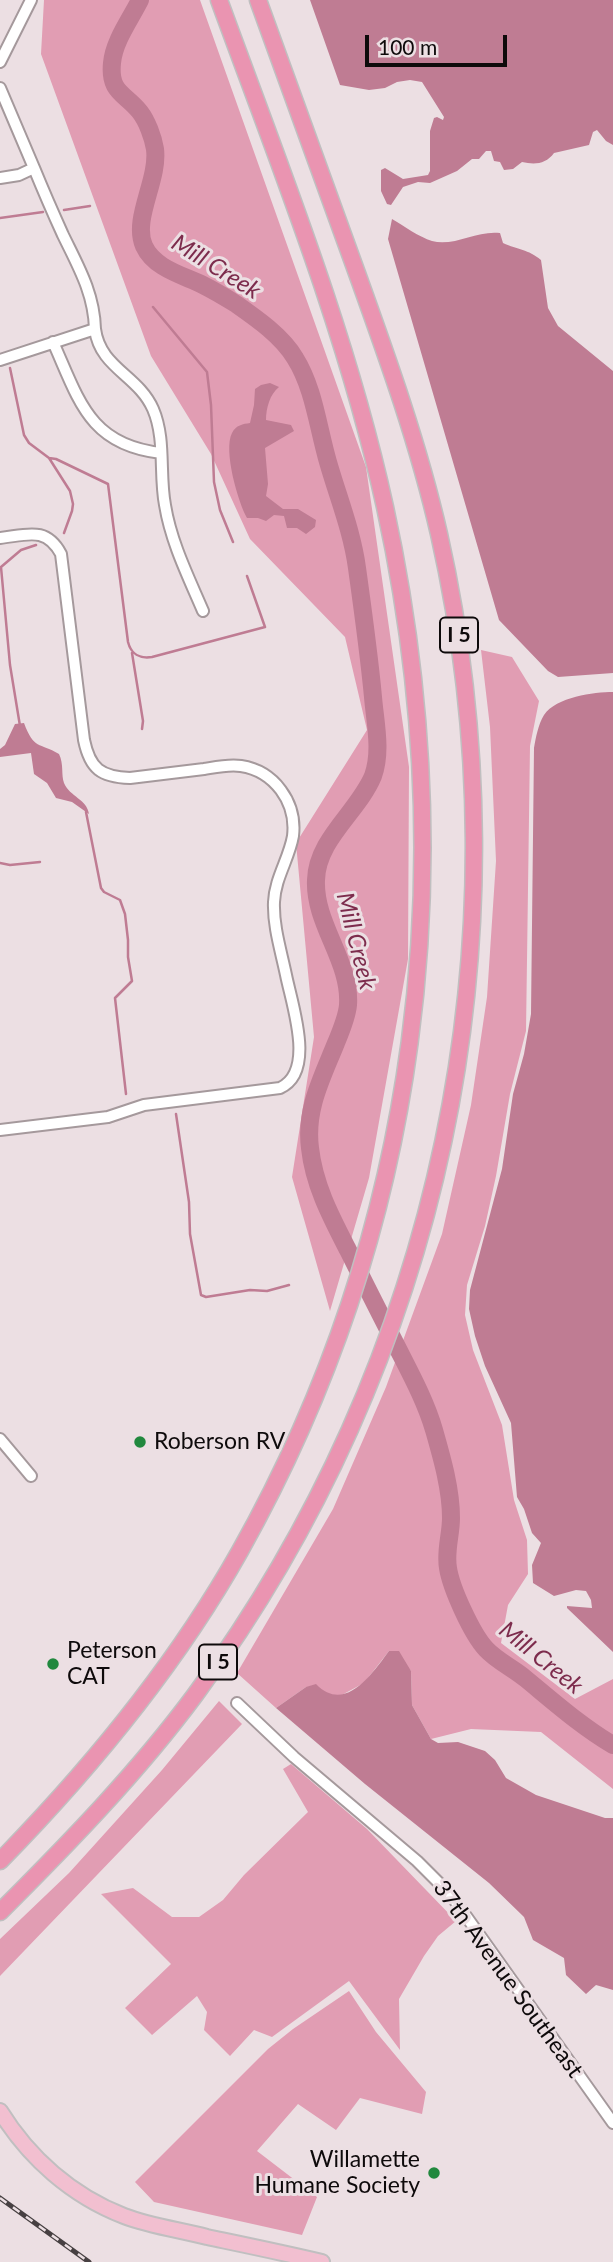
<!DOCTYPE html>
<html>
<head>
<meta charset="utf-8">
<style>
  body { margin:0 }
  #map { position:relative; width:613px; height:2262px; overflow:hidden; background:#ecdfe3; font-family:Lato,sans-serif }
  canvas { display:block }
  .scale { position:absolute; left:365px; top:35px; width:142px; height:32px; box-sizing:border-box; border:4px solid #0e0a0b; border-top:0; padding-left:9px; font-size:21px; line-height:24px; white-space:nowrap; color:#0e0a0b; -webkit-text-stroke:5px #ecdfe3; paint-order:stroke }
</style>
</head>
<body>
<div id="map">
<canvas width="613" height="2262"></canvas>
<div class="scale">100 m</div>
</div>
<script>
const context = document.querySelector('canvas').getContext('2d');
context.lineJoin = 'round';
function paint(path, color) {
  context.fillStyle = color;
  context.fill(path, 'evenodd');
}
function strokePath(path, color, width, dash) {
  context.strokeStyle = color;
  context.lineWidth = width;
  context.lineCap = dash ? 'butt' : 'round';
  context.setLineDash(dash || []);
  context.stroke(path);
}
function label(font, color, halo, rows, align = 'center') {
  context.font = font + ' Lato,sans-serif';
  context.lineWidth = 6;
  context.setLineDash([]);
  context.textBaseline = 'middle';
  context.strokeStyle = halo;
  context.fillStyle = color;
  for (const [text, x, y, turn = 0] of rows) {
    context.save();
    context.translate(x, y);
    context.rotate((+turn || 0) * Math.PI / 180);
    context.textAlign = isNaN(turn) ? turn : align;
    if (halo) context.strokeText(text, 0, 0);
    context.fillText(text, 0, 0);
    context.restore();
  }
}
const green = new Path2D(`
  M 44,0 L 200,0 L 366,467 L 409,767 L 408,959 L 369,1178 L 330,1311 L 292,1177 L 314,1037 L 296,843 L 367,730 L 345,637 L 250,539 L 211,454 L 151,356 L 41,54 Z
  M 481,650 L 512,657 L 539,701 L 530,746 L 526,1031 L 510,1094 L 496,1176 L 485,1226 L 467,1285 L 465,1315 L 473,1350 L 502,1425 L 514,1500 L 527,1540 L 528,1574 L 508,1605 L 501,1643 L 575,1699 L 613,1679 L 613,1789 L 541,1732 L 471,1729 L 431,1739 L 412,1705 L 411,1671 L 389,1651 L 364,1683 L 338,1697 L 306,1687 L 276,1708 L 237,1673 L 333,1509 L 386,1387 L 442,1234 L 471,1105 L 487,997 L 496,861 L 490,727 Z
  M 219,1701 L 242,1724 L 0,1976 L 0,1939 L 69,1873 L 162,1770 Z
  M 291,1764 L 367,1829 L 456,1921 L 438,1936 L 424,1956 L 399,1999 L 400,2050 L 349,1981 L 272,2037 L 254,2030 L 230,2056 L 204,2030 L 207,2012 L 197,1996 L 152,2035 L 125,2008 L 171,1964 L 101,1894 L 133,1888 L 172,1917 L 199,1917 L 223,1900 L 244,1875 L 308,1812 L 283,1769 Z
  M 349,1991 L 376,2032 L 426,2092 L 422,2114 L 360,2098 L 336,2130 L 298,2104 L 257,2151 L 317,2197 L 302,2235 L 154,2202 L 135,2182 L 268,2049 L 293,2029 Z`);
const water = new Path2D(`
  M 310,0 L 613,0 L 613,145 L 606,141 L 597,130 L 593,132 L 589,145 L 554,153 C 546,164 535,165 522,162 L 513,169 L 504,170 L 500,162 L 494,161 L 491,151 L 486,151 L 479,159 L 472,159 L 457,171 L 430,183 L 418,182 L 403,187 L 391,205 L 387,204 L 381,191 L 381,170 L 385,168 L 403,179 L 428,175 L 430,171 L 430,131 L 434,118 L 437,117 L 443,120 L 444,117 L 422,82 L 410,80 L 397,82 L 385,88 L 369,90 L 340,85 Z
  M 392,219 C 404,226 419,237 432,241 C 454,247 477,230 500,233 L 503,243 C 518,250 528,249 541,260 L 548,308 L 558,326 L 613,371 L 613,673 L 558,677 L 548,671 L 499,620 L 388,239 Z
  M 270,383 L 279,387 C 270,394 266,408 266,420 L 291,425 L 294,431 L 265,448 L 268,484 L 266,496 L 283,509 L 298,509 L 316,520 L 315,527 L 306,534 L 297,528 L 287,528 L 284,516 L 274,515 L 266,521 L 258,518 L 247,518 C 238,502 223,450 232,433 C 236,425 243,424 250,423 L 254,405 L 255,389 L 261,385 Z
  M 613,692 L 613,1652 L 567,1608 L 567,1606 L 592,1608 L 591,1600 L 586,1591 L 576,1590 L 554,1596 L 533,1583 L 532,1565 L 541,1543 L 532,1533 L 524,1509 L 517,1497 L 511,1423 L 485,1366 L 475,1336 L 469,1309 L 470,1290 L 502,1169 L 513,1094 L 524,1054 L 531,1014 L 534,748 C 536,737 538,725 544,715 C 556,697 594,692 613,692 Z
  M 24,723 C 34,750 39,742 59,754 C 64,764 61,775 64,783 C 70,797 87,799 89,814 L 72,802 L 56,798 L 47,783 L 34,774 L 31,753 L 0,757 L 0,749 L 5,745 L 15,724 Z
  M 389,1651 L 399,1651 L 411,1671 L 412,1705 L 431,1739 L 438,1743 L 458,1742 L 485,1751 L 495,1760 L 506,1778 L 536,1795 L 605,1818 L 613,1818 L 613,1990 L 596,1985 L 586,1994 L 566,1975 L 564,1958 L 533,1940 L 524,1917 L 489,1883 L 365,1784 L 276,1708 L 306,1687 L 316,1684 C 345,1714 372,1674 389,1651 Z`);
const stream = new Path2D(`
  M 64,210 L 90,206
  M 0,218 L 43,212
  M 153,307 L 207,372 L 211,405 L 214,482 L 220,510 L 233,542
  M 10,368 L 24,435 L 29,443 L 49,458 L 70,491 L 73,504 L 72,511 L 64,533
  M 49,458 L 56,459 L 108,484 L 128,642 C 131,654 140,659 152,657 L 265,627 L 247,576
  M 132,653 L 143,721 L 142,729
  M 20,726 L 10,665 L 1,567 L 21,550 L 36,545
  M 86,812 L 101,888 L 104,892 L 120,900 L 125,914 L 128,940 L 128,957 L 132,981 L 115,998 L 126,1094
  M 0,863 L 10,865 L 40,862
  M 176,1114 L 189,1202 L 190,1234 L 201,1295 L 206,1297 L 250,1290 L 267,1291 L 289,1285`);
const river = new Path2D(`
  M 140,0 C 130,20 114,41 112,63 C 109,93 125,93 140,112 C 147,121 153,137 155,149 C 159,180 132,219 144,246 C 154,268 182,275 201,284 C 213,290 225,297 236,304 C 256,318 282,336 295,358 C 314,388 318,428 328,462 C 338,497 352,531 357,568 C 363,611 369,654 373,697 C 375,722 382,751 373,776 C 358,812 317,839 316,880 C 314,924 351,961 348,1005 C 347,1017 341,1031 336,1043 C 322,1078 305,1109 310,1148 C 314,1185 331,1217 348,1250 C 363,1280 378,1310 393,1339 C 408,1369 425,1399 434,1430 C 442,1458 451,1489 451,1518 C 451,1535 445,1551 448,1568 C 451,1588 472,1634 486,1649 C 497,1661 513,1668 526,1679 C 554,1702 581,1726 613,1745`);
const minor = new Path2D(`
  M 0,62 L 31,0
  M 0,88 L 34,168 L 19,175 L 0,178
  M 95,329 C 100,368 138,375 153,409 C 166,439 159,474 165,505 C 171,542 188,576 203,611
  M 53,342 C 79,400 89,445 161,453
  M 0,360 L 95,329 C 94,293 78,266 63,235 C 53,213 43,190 34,168
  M 0,538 C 27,535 46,526 61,554 L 84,740 C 90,769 101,777 130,778 C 155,775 180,772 204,769 C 216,767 229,764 241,766 C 274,771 297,802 293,836 C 289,859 275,878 274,902 C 273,926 281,951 286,975 C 292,1005 316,1072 280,1088 L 144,1105 L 108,1117 L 0,1130
  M 0,1439 L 31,1476
  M 237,1703 L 294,1757 L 417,1861 L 451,1895 L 613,2123`);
const major = new Path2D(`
  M 0,2111 C 29,2158 72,2196 124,2216 C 150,2226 180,2230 207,2237 C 245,2245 284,2253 322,2262`);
const highway = new Path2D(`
  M 0,1861 C 92,1767 176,1665 240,1551 C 421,1228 463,866 385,507 C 347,333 280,167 219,0
  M 0,1912 C 69,1843 137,1773 195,1695 C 441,1362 530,938 439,534 C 418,442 386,354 354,265 C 322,177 290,88 258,0`);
const rail = new Path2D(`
  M 0,2198 L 89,2262`);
const markers = [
  [140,1442,7,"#21883e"],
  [53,1664,7,"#21883e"],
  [434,2173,7,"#21883e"]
];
const shields = [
  [459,635,38],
  [218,1662,38]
];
const shieldNames = [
  ["I 5",459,635],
  ["I 5",218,1662]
];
const poiNames = [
  ["Roberson RV",154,1442],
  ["Peterson",67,1651],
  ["CAT",67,1677],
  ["Willamette",420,2160,"right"],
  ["Humane Society",420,2186,"right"]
];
const streetNames = [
  ["37th Avenue Southeast",508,1979,54]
];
const waterNames = [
  ["Mill Creek",216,267,32],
  ["Mill Creek",356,941,76],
  ["Mill Creek",541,1658,39]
];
paint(green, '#e19db3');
paint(water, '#bf7c93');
strokePath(stream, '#bf7c93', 2.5);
strokePath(river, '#bf7c93', 18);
strokePath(minor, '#a5999c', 14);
strokePath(major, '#c0bfc0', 18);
strokePath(highway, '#c0bfc0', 19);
strokePath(minor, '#fff', 10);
strokePath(major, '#f2bfd0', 14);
strokePath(highway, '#ea94b1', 16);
strokePath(rail, '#474042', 5);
strokePath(rail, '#ecdfe3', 2.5, [8]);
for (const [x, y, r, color] of markers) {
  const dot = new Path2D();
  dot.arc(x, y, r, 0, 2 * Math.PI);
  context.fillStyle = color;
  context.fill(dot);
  strokePath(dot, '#ecdfe3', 2.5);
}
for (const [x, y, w] of shields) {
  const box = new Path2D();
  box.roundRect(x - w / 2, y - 17.5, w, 35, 5);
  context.fillStyle = '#ecdfe3';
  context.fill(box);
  strokePath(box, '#0e0a0b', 2);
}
label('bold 21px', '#0e0a0b', null, shieldNames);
label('23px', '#0e0a0b', '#ecdfe3', poiNames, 'left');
label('23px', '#0e0a0b', '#ecdfe3', streetNames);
label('italic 24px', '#7d2c4d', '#ecdfe3', waterNames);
</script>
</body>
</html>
